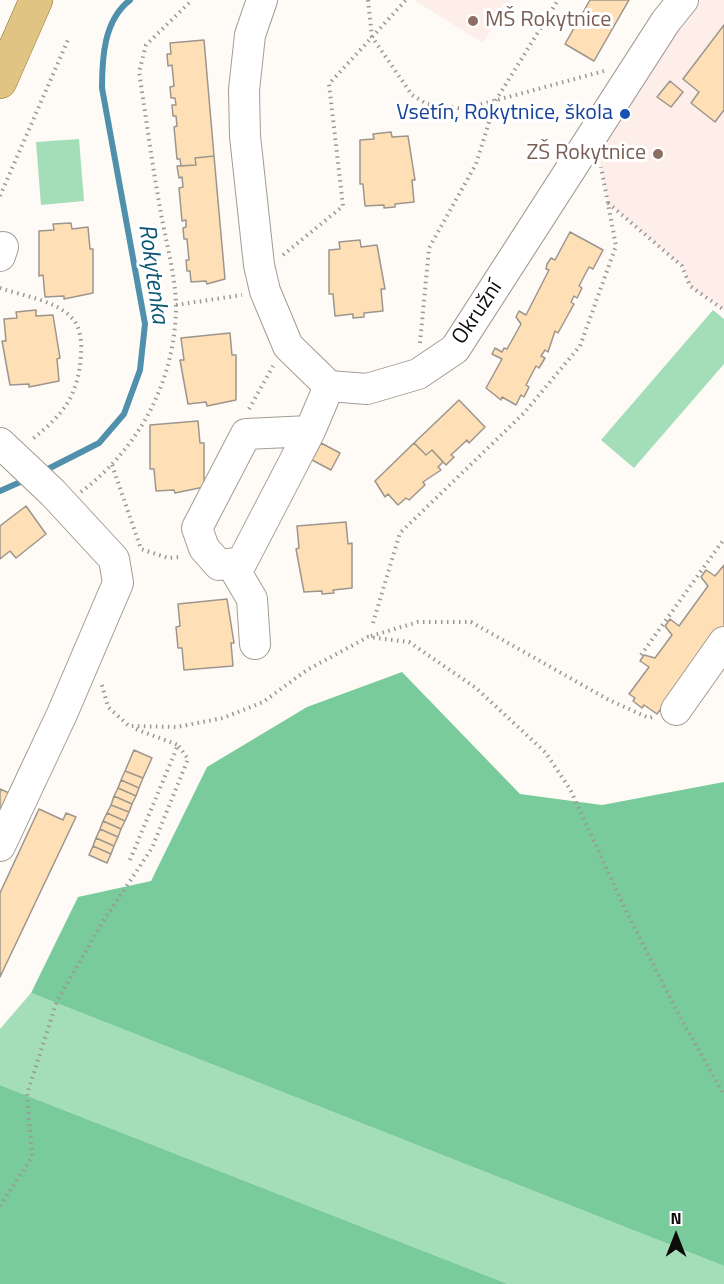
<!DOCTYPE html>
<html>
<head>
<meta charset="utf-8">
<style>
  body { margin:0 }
  #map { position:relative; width:724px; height:1284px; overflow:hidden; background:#fefbf7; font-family:"Titillium Web",sans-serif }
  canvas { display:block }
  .north { position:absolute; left:646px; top:1206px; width:60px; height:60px; -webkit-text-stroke:4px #fff; paint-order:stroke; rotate:0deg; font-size:16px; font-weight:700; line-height:24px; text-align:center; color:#0e0c09 }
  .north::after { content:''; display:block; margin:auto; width:21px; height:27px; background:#0e0c09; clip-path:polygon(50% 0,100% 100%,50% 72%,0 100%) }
</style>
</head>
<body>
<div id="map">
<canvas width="724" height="1284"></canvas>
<div class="north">N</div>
</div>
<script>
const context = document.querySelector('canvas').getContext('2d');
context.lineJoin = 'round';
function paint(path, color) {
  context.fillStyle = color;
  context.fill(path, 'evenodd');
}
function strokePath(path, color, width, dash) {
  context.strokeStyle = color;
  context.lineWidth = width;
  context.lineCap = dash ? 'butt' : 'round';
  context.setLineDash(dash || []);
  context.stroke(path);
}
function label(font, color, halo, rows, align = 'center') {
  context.font = font + ' "Titillium Web",sans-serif';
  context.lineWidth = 6;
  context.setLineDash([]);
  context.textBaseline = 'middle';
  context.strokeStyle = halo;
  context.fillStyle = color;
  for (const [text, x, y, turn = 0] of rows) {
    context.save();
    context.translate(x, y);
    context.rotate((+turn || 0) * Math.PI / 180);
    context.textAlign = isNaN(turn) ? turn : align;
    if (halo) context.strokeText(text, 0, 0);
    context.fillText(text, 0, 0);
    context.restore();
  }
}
const education = new Path2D(`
  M 414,0 L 509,0 L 483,43 Z
  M 683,0 L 724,0 L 724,310 L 690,286 L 682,266 L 608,203 L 600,161 L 585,146 Z`);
const green = new Path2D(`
  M 79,139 L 84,201 L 41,205 L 36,142 Z
  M 713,310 L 724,319 L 724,364 L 634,468 L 601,440 Z
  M 31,993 L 724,1266 L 724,1284 L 508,1284 L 0,1085 L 0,1029 Z`);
const forest = new Path2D(`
  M 402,672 L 520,794 L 602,805 L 724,782 L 724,1266 L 31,993 L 78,897 L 151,881 L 207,767 L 307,707 Z
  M 0,1085 L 508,1284 L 0,1284 Z`);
const stream = new Path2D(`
  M 42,472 L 99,443 L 124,414 L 140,370 L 145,324 L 102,88 C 102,57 104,20 130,0
  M 0,491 L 27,479`);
const building = new Path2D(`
  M 590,0 L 629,0 L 594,61 L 565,44 Z
  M 724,25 L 724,110 L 715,122 L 691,103 L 699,92 L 683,79 Z
  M 204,40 L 214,156 L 195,158 L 196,165 L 181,166 L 180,159 L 177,159 L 174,127 L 177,126 L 176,116 L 173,116 L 172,105 L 176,105 L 175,98 L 171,98 L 170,87 L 174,86 L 172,65 L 168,66 L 167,54 L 171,54 L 170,43 Z
  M 670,81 L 683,92 L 671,107 L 657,97 Z
  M 391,132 L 392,137 L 408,136 L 415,180 L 412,180 L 414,202 L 395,204 L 395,207 L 384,208 L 384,205 L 365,206 L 363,184 L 360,184 L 360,140 L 374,139 L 373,134 Z
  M 214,156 L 225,279 L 207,284 L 206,281 L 191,282 L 190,271 L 187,271 L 186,260 L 189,260 L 187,239 L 184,239 L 183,228 L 186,227 L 186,220 L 182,221 L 179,188 L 183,187 L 182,177 L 179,178 L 177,166 L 196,165 L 195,158 Z
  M 71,223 L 72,229 L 88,227 L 90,249 L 93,249 L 93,293 L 64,299 L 64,296 L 45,297 L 43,275 L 39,276 L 39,231 L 54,230 L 53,224 Z
  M 570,232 L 603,250 L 593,269 L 589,267 L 579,286 L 582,288 L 577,298 L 574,296 L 571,302 L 574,304 L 558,333 L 555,331 L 548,352 L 545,350 L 541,356 L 545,358 L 539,368 L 536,366 L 526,385 L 529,387 L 524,397 L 521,395 L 516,405 L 502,397 L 501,400 L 486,388 L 502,359 L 492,354 L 495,348 L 502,352 L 504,348 L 507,349 L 521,324 L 516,317 L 519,311 L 526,315 L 549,270 L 546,269 L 547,264 L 551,258 L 555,260 Z
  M 360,240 L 361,247 L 377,245 L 385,289 L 381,289 L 383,311 L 364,313 L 364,317 L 353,318 L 353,314 L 335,316 L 333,294 L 329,294 L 329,250 L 340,249 L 339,242 Z
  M 36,310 L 36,316 L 53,315 L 60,358 L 57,359 L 59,381 L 29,387 L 29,384 L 10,385 L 2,341 L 6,341 L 4,319 L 17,318 L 16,312 Z
  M 230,333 L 232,355 L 236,355 L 236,400 L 207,406 L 206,402 L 188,404 L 180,360 L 184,360 L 181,338 Z
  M 459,400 L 485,427 L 469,443 L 467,440 L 451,455 L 454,457 L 446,465 L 432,450 L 426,455 L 414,443 Z
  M 198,421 L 200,443 L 204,443 L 204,487 L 175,493 L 174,490 L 156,491 L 154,469 L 150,469 L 150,425 Z
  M 321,443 L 340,453 L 331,470 L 312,460 Z
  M 414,443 L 426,455 L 432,450 L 443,462 L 438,467 L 441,470 L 423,482 L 425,485 L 409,500 L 406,498 L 398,505 L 388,494 L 385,497 L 375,481 Z
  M 26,506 L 46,534 L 16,558 L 10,551 L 0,559 L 0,526 Z
  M 346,522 L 348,544 L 352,543 L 352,588 L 333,590 L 334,593 L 322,594 L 322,591 L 304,592 L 296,549 L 299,548 L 297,526 Z
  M 724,565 L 724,627 L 657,714 L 644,705 L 642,708 L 633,701 L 635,698 L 629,694 L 649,667 L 640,661 L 644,655 L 655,658 L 672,635 L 665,626 L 670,619 L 679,626 L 708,586 L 701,577 L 706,570 L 715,576 Z
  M 227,599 L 234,643 L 231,643 L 233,666 L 184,670 L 182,648 L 178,648 L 176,627 L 180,626 L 178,604 Z
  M 134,750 L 152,758 L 143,778 L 125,771 Z
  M 125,771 L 143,778 L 139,788 L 121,780 Z
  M 121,780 L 139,788 L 136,796 L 118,788 Z
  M 118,788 L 136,796 L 132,804 L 114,796 Z
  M 0,789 L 9,793 L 0,812 Z
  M 114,796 L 132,804 L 129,812 L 111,805 Z
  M 111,805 L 129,812 L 125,821 L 107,813 Z
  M 39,809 L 63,820 L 66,813 L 76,817 L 0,977 L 0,893 Z
  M 107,813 L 125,821 L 121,829 L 103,821 Z
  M 103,821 L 121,829 L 118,837 L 100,829 Z
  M 100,829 L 118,837 L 114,846 L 96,838 Z
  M 96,838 L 114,846 L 111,854 L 93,846 Z
  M 93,846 L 111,854 L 107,863 L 89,855 Z`);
const path = new Path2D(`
  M 368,0 L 372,37 L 412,95 L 427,104 L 464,109 L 604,71
  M 0,196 L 68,40
  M 608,203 L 682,266 L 690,286 L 724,310
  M 283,255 L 343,206 L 329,84 L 406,0
  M 0,288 C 23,296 55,300 72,318 C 80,325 82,343 81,353 C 79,396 63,415 30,441
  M 176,305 L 242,295
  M 420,343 L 429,248 L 476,164 L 496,100 L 558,0
  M 249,409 L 273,366
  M 112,465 L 141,549 L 168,558 L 181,557
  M 81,492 C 140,447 175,381 176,307 C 176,277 165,238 160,208 C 152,163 146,117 139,72 L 146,45 L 192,0
  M 373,623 L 400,533 L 524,413 L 580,346 L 616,246 L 601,167
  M 371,636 L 418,622 L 471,622 L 609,700 L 649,718 L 655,716
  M 641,655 L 724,539
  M 102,685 L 108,707 L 129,726 L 177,727 L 223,718 L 263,702 L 307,670 L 368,637 L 409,642 L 476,688 L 545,752 L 570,789 L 627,913 L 678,1013 L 724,1095
  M 130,860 L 178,745 L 133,728
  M 0,1206 L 32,1157 L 27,1094 L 57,1001 L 104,920 L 152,848 L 188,759 L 178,745`);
const minor = new Path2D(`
  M 262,0 L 250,35 L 244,90 L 245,136 L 259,265 L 265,291 L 288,346 L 329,386 L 367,389 L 418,374 L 455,349 L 666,21 L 683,0
  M 0,256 L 3,247
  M 310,431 L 242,562 L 219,565 L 204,548 L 197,528 L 246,434 L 310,431 L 329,386
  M 0,443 L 53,493 L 114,559 L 118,583 L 62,714 L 0,846
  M 232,565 L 252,599 L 255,644
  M 676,710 L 724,642`);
const major = new Path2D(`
  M 0,82 L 36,0`);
const markers = [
  [473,21,6,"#8d6e63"],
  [625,114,6,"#1a4fb4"],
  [658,154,6,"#8d6e63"]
];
const educationNames = [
  ["MŠ Rokytnice",485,21],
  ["ZŠ Rokytnice",646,154,"right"]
];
const transitNames = [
  ["Vsetín, Rokytnice, škola",613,114]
];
const streetNames = [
  ["Okružní",478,313,-56]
];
const waterNames = [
  ["Rokytenka",152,274,82]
];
paint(education, '#fdeee9');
paint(green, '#a3deb9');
paint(forest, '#7acb9b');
strokePath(stream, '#5090ad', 6);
paint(building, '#fedfb6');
strokePath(building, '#9d968d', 1.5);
strokePath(minor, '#a39c93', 32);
strokePath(major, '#886a23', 34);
strokePath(path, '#9a9794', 4, [1.5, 4.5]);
strokePath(minor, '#fff', 30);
strokePath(major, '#dfc483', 33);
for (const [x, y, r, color] of markers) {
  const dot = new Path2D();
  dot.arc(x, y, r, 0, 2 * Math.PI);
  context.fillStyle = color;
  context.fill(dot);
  strokePath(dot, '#fff', 2);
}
label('22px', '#785e54', '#fff', educationNames, 'left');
label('22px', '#164399', '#fff', transitNames, 'right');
label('22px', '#0e0c09', '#fff', streetNames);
label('italic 24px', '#0b5774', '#fff', waterNames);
</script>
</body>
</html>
